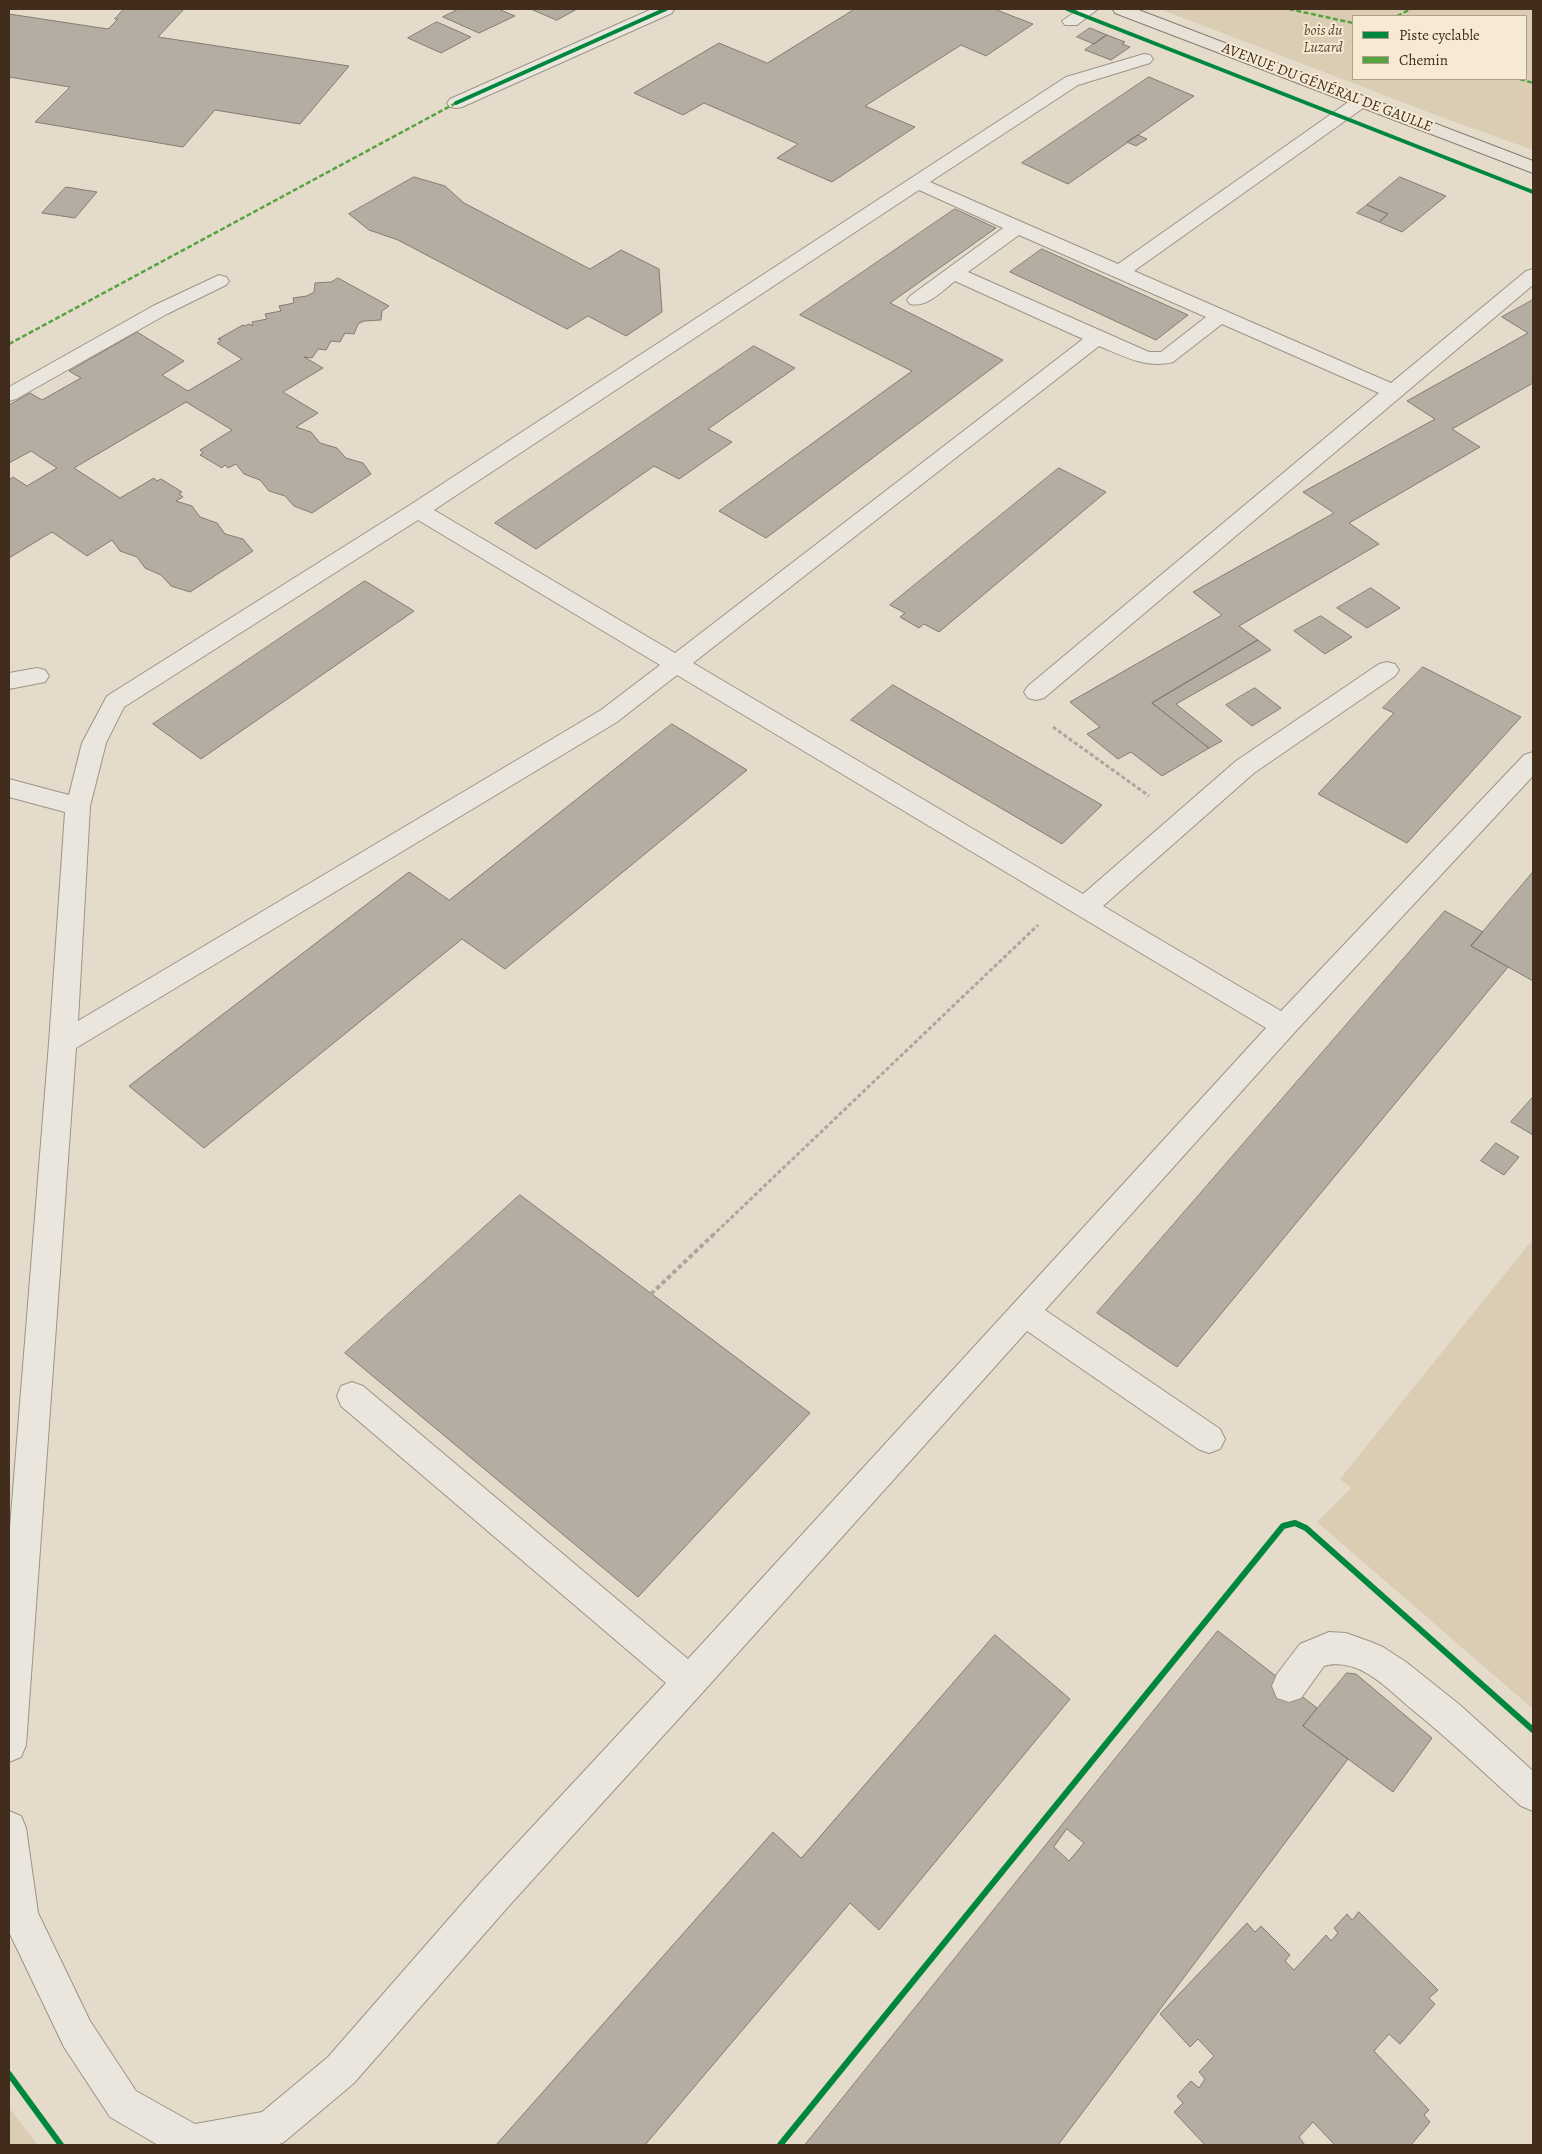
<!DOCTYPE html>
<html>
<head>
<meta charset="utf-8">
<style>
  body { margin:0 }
  #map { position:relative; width:1542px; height:2154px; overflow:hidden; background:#e5dbca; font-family:Alegreya,serif }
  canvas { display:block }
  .frame { position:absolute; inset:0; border:10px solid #422c1b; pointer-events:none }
  .legend { position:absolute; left:1352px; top:15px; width:175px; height:65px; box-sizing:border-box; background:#f6ead5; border:1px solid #ae9e8b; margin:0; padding:6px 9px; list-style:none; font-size:15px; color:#422c1b }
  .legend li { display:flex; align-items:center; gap:10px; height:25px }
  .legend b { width:25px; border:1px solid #ae9e8b }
</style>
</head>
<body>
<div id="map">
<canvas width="1542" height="2154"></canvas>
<div class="frame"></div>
<ul class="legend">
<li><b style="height:6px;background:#00873e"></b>Piste cyclable</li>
<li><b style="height:6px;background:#55a440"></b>Chemin</li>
</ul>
</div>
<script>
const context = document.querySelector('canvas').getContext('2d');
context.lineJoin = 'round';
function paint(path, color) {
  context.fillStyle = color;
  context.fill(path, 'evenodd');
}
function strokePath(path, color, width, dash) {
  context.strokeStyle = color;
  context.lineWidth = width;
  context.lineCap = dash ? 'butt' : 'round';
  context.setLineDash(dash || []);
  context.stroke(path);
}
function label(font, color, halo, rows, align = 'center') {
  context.font = font + ' Alegreya,serif';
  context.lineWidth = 4;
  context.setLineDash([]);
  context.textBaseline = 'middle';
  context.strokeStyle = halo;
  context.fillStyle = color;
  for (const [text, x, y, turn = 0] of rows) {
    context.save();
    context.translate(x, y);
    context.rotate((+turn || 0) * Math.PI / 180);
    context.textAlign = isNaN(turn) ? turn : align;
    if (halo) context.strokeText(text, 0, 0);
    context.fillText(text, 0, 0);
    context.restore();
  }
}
const green = new Path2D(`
  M 1160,9 L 1533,9 L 1533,150 L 1433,114 ZM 1353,16 L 1526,16 L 1526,79 L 1353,79 Z
  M 1533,1239 L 1533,1709 L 1317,1522 L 1351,1488 L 1340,1479 Z
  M 9,2108 L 38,2145 L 9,2145 Z`);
const building = new Path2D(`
  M 124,9 L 184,9 L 158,37 L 349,66 L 300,124 L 215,110 L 183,147 L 35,122 L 70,87 L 9,77 L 9,14 L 108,29 L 118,19 L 115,19 Z
  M 459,9 L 498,9 L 515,16 L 479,33 L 443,17 Z
  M 531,9 L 577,9 L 557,20 Z
  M 855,9 L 994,9 L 1033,24 L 986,56 L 961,45 L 865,106 L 915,127 L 832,182 L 777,158 L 798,144 L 704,103 L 683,115 L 634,93 L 719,43 L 767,63 Z
  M 437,22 L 471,37 L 441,53 L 408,38 Z
  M 1090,28 L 1107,35 L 1094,44 L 1077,37 Z
  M 1107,35 L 1125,42 L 1122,44 L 1130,47 L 1111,60 L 1085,50 Z
  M 1149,77 L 1194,96 L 1068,184 L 1022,163 Z
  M 1138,135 L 1147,139 L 1136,146 L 1127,142 Z
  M 414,177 L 445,186 L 464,203 L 590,269 L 621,250 L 659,269 L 662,312 L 626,336 L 588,316 L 567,329 L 398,240 L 369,230 L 349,214 Z
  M 1400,177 L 1446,196 L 1402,232 L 1379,222 L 1388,214 L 1367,205 Z
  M 66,187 L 97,192 L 75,218 L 42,213 Z
  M 1367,205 L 1388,214 L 1379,222 L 1357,213 Z
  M 955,209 L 996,228 L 890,303 L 1003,360 L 766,538 L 719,511 L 912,371 L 800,315 Z
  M 1042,249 L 1188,315 L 1156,340 L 1010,272 Z
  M 338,278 L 389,306 L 382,311 L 381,320 L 364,321 L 358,324 L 354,334 L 345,333 L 340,342 L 331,341 L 326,350 L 318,349 L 312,358 L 304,357 L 323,368 L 283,392 L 318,413 L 296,427 L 311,432 L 320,443 L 337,448 L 346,458 L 363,463 L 371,474 L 312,513 L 294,506 L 285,496 L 269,491 L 260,480 L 244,474 L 236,464 L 228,468 L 225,465 L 222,468 L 200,455 L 203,453 L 200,450 L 232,430 L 186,402 L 74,468 L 120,498 L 154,478 L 157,481 L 161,479 L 182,492 L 179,494 L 183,497 L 176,501 L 192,506 L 200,517 L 217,523 L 225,534 L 243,539 L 253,551 L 190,592 L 171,586 L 161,575 L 145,568 L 137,557 L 120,551 L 112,540 L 87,556 L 52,532 L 9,558 L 9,480 L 13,477 L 27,486 L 57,468 L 31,451 L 9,463 L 9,405 L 30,393 L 42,400 L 81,378 L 69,371 L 137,332 L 184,361 L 162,375 L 188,391 L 242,359 L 217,343 L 221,340 L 218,339 L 243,325 L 245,326 L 249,324 L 253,326 L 252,322 L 267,319 L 265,314 L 281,311 L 279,306 L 294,303 L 293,298 L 307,296 L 314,292 L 315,283 L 331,282 Z
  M 1533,300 L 1533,383 L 1452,429 L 1480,447 L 1349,523 L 1379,544 L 1239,626 L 1258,640 L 1152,703 L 1209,748 L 1162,776 L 1131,752 L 1118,759 L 1087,734 L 1100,727 L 1070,702 L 1222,615 L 1193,592 L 1334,513 L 1303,492 L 1435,419 L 1407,401 L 1528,333 L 1502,317 Z
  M 754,346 L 795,368 L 708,429 L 732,442 L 679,479 L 654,466 L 536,549 L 495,523 Z
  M 1059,468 L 1106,492 L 939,632 L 924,624 L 919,628 L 900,617 L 905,613 L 890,605 Z
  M 365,581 L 414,611 L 201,759 L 153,724 Z
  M 1371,588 L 1400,608 L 1367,628 L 1337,608 Z
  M 1321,616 L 1352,637 L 1325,654 L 1294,631 Z
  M 1258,640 L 1271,650 L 1176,704 L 1222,741 L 1209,748 L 1152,703 Z
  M 1423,667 L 1521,717 L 1407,843 L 1318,794 L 1394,713 L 1383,708 Z
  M 893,685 L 1102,805 L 1062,844 L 851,720 Z
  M 1255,688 L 1281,708 L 1252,726 L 1226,705 Z
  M 672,724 L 747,770 L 505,969 L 462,939 L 204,1148 L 129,1086 L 409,872 L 449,900 Z
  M 1533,872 L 1533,981 L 1471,946 Z
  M 1445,911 L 1483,932 L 1471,946 L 1508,967 L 1177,1367 L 1097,1313 Z
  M 1533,1097 L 1533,1135 L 1511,1122 Z
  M 1496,1143 L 1519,1157 L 1504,1175 L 1481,1161 Z
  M 520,1195 L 810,1413 L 638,1597 L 345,1353 Z
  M 1218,1631 L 1317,1708 L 1303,1726 L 1348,1759 L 1058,2145 L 805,2145 ZM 1067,1829 L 1084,1843 L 1069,1861 L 1054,1847 Z
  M 995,1635 L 1070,1699 L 879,1930 L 850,1903 L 645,2145 L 496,2145 L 773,1832 L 801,1858 Z
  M 1347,1673 L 1356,1674 L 1432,1738 L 1393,1792 L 1303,1726 Z
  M 1359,1912 L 1438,1990 L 1429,1998 L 1435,2004 L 1400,2044 L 1389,2034 L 1374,2051 L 1429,2110 L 1424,2115 L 1430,2122 L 1411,2145 L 1335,2145 L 1313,2122 L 1299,2137 L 1305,2145 L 1205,2145 L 1174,2112 L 1183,2103 L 1177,2096 L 1191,2081 L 1199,2088 L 1205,2079 L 1199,2072 L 1214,2056 L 1198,2039 L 1190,2047 L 1160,2014 L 1247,1923 L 1255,1932 L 1261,1926 L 1290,1955 L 1285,1961 L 1294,1970 L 1326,1935 L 1331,1941 L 1338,1933 L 1334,1928 L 1347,1914 L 1352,1920 Z`);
const pathFar1 = new Path2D(`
  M 1053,727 L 1149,796
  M 712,1236 L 1038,925`);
const path = new Path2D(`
  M 651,1294 L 713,1235`);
const minor = new Path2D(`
  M 652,9 L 674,9 L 672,13 L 462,107 L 456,108 L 450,107 L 447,103 L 450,99 Z
  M 1079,9 L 1098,9 L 1077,25 L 1065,25 L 1062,21 Z
  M 1144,54 L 1150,55 L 1153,59 L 1150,63 L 1078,85 L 930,182 L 1118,264 L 1354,98 L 1360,97 L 1366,98 L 1369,102 L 1366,106 L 1134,271 L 1391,383 L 1526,271 L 1533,269 L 1533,285 L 1044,698 L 1036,700 L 1028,698 L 1024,692 L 1028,686 L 1379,393 L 1222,324 L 1173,362 C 1146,369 1123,356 1099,346 L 693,663 L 1083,894 L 1236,761 L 1379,664 L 1387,662 L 1395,664 L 1399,670 L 1395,676 L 1254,773 L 1103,906 L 1281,1011 L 1524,755 L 1533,752 L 1533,776 L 1294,1033 L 1045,1310 L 1220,1429 L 1225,1439 L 1220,1449 L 1209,1453 L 1198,1449 L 1027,1331 L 702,1693 L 507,1908 L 354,2083 L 284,2142 L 277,2145 L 158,2145 L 110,2117 L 64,2047 L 9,1932 L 9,1811 L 21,1816 L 26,1828 L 38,1913 L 90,2021 L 136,2091 L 195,2124 L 262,2112 L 328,2057 L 481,1882 L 666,1683 L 341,1406 L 337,1396 L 341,1386 L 352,1382 L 363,1386 L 688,1659 L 1266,1028 L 677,675 L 617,722 L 76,1048 L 26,1745 L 21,1757 L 9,1762 L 9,1540 L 49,1043 L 65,812 L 9,797 L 9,779 L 69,795 L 82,743 L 107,696 L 410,505 L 1066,77 ZM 919,190 L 1003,228 L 910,296 L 907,300 L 910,304 C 927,308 942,291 955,281 L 1083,339 L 675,653 L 434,510 ZM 1019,235 L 1206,317 L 1161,352 L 1149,352 L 968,272 ZM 418,520 L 660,665 L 601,710 L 78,1021 L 90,806 L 106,743 L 124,707 Z
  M 219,275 L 226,277 L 229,281 L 226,285 L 167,314 L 16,399 L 9,401 L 9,387 L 153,306 Z
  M 37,668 L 45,670 L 49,676 L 45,682 L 9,689 L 9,673 Z
  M 1329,1632 L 1346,1633 L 1371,1642 L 1383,1647 L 1406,1662 L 1460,1705 L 1533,1771 L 1533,1811 L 1521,1806 C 1484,1773 1448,1738 1409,1707 C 1394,1694 1379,1679 1361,1670 C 1350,1665 1335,1662 1324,1666 L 1301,1698 L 1289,1702 L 1277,1698 L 1272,1686 L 1277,1674 L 1300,1644 Z`);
const major = new Path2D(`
  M 1113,9 L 1136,9 L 1533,161 L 1533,173 L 1115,13 Z`);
const quiet = new Path2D(`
  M 1289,9 L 1353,23
  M 1397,16 L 1411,9
  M 1520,79 L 1533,83
  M 9,344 L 456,103`);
const cyclewayFar1 = new Path2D(`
  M 1067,9 L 1533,192
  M 456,103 L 666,9`);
const cycleway = new Path2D(`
  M 9,2074 L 61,2145
  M 780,2145 L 1283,1526 L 1295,1523 L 1306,1528 L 1533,1730`);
const farParknames = [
  ["bois du",1323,31],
  ["Luzard",1323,48]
];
const farStreetnames = [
  ["AVENUE DU GÉNÉRAL DE GAULLE",1327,88,21]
];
paint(green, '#dbccb4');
paint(building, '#b5ada1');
strokePath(building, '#847c71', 1);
strokePath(minor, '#9c9488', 2);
strokePath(major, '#847c71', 2);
strokePath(pathFar1, '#ada69e', 3, [4, 2.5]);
strokePath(path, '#ada69e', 4, [4.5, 3]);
paint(minor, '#eae5dd');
paint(major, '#e7e1d7');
strokePath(quiet, '#55a440', 2.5, [5, 2.5]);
strokePath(cyclewayFar1, '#00873e', 4);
strokePath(cycleway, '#00873e', 6);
label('italic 15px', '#5f4a36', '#f6ead5', farParknames);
label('15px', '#422c1b', '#f6ead5', farStreetnames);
</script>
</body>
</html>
